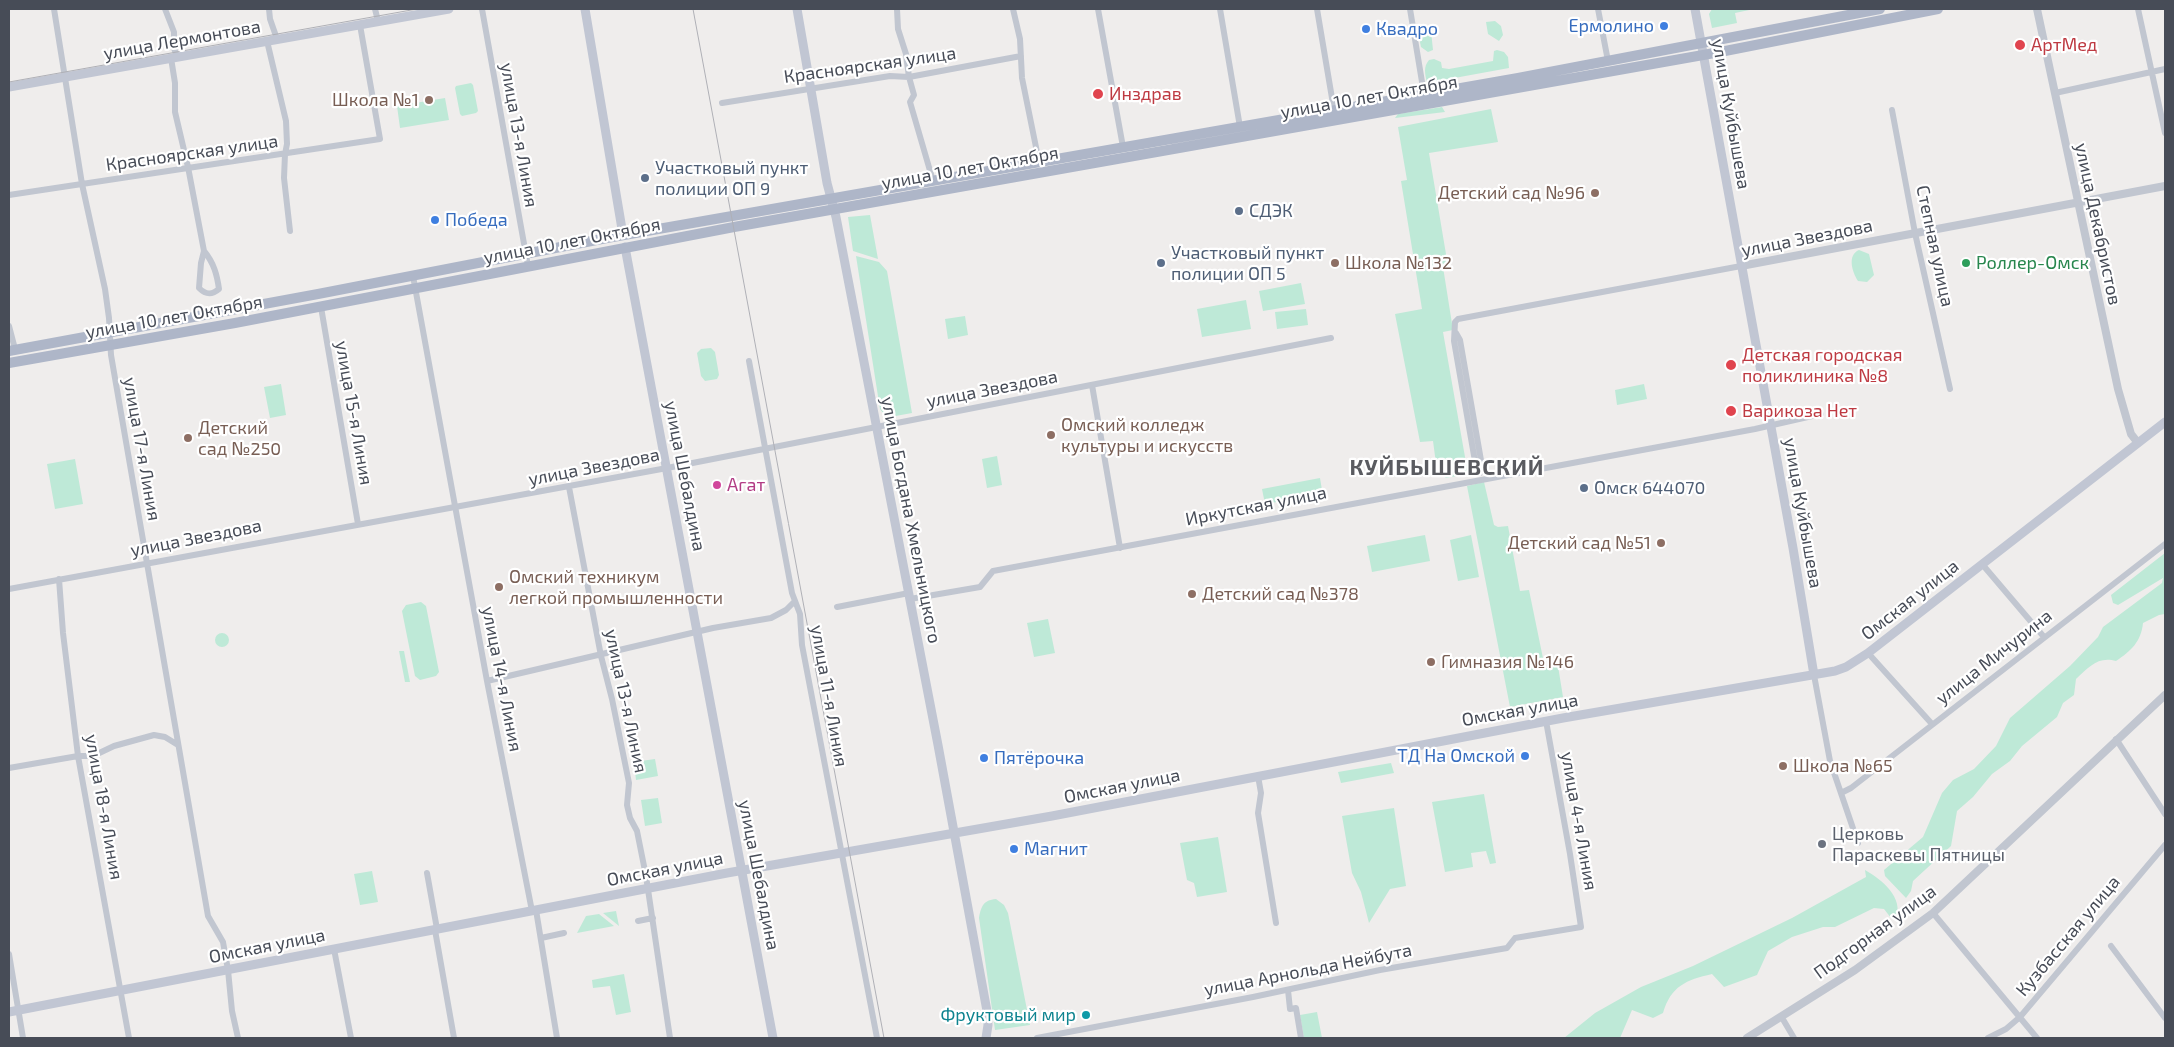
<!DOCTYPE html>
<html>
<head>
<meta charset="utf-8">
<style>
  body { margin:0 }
  #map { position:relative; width:2174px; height:1047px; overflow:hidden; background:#efedec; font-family:"Exo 2",sans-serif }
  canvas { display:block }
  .frame { position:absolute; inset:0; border:10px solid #474c57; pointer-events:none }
</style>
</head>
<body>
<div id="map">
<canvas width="2174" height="1047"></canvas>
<div class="frame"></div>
</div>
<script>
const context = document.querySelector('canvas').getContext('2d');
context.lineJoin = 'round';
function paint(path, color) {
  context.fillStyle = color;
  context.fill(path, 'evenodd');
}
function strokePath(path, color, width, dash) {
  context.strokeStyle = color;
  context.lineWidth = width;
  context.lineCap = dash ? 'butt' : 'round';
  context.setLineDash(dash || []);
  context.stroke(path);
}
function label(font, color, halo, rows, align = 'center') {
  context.font = font + ' "Exo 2",sans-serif';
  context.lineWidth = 4.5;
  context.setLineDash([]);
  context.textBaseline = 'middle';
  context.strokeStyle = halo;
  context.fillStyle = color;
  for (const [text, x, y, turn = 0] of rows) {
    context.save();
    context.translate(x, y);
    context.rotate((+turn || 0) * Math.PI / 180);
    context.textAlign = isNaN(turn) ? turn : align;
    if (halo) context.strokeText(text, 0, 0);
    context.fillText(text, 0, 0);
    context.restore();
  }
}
const green = new Path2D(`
  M 1712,9 L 1754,9 L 1735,13 L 1737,23 L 1712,28 L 1709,14 Z
  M 1495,21 L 1501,26 L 1503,35 L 1499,41 L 1488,34 L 1486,22 Z
  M 1431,31 L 1433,50 L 1428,52 L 1421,47 L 1419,37 L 1424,32 Z
  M 1497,50 L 1504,52 L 1508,57 L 1509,68 L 1427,83 C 1425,74 1423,67 1429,60 L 1434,59 L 1441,62 L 1442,68 L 1449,69 L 1493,61 L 1494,51 Z
  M 471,83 L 473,85 L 478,111 L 476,113 L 462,116 L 460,114 L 455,88 L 456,86 Z
  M 445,98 L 449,120 L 400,128 L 397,106 Z
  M 1442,107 L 1445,112 L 1395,118 L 1398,114 Z
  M 1491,109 L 1498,142 L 1429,153 L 1448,266 L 1443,267 L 1453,330 L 1443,332 L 1468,474 L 1446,478 L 1437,471 L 1433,441 L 1420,442 L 1395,314 L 1422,309 L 1401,181 L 1407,180 L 1398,127 Z
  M 870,215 L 878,259 L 853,251 L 848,217 Z
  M 1859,250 L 1869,254 L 1874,275 L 1867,282 L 1858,281 C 1852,272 1847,255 1859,250 Z
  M 856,256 L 879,262 L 887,271 L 912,413 L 890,417 L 885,416 L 880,409 Z
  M 1301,283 L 1305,304 L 1263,311 L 1259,291 Z
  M 1246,300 L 1251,329 L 1202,337 L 1197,309 Z
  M 1306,309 L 1308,325 L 1277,329 L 1275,312 Z
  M 965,316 L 968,335 L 948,339 L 945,319 Z
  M 711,348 L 715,352 L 719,375 L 717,379 L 705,381 L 701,376 L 697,353 L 701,349 Z
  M 281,384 L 286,415 L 270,418 L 264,387 Z
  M 1644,384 L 1647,399 L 1617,405 L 1615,390 Z
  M 997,456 L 1002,485 L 987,488 L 982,459 Z
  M 75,459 L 83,504 L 55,509 L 47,464 Z
  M 1320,478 L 1322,490 L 1299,494 L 1300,498 L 1265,504 L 1262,489 Z
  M 1484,482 L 1494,525 L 1498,527 L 1508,526 L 1520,591 L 1529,590 L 1545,668 L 1558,666 L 1563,697 L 1510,707 L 1467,486 Z
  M 1425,535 L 1430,561 L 1372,572 L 1367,546 Z
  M 1471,535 L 1479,577 L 1458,581 L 1450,540 Z
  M 2165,553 L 2165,614 L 2159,615 L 2143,623 C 2141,642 2131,651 2116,661 C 2098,656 2089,667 2076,679 L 2074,695 L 2063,703 L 2057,717 L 2022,746 L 2010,761 L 1992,774 L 1973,797 L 1957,811 L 1951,846 L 1913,881 L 1911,891 L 1906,898 L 1885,876 L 1884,870 L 1923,837 L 1942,793 L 1953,780 L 1974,769 L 1996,746 L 2010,718 L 2070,666 L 2098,637 L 2103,627 L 2162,583 L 2163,578 L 2118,605 L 2113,603 L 2111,595 Z
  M 421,602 L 426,606 L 439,672 L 436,676 L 420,680 L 415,676 L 402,611 L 406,605 Z
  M 1048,619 L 1055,653 L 1034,657 L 1027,623 Z
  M215 640a7 7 0 1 1 14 0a7 7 0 1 1-14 0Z
  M 399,651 L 404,651 L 410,682 L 405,682 Z
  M 655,759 L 658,776 L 636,780 L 634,762 Z
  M 1391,763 L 1394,773 L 1341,783 L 1338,772 Z
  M 1484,794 L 1496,863 L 1490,864 L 1486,851 L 1471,853 L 1473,867 L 1445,872 L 1432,802 Z
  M 658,798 L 662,823 L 645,826 L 641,800 Z
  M 1394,808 L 1406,886 L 1390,889 L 1369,923 L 1361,892 L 1352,873 L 1342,816 Z
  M 1218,837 L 1227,892 L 1197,897 L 1194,883 L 1187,880 L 1180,843 Z
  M 1865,870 C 1882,880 1904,897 1896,919 L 1891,918 L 1884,909 L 1874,908 L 1835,927 L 1823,927 L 1792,937 L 1768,951 L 1757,975 L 1724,987 L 1712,974 C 1686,980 1671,986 1663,1013 L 1653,1018 L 1632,1010 L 1620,1038 L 1564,1038 L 1595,1013 L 1641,987 L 1693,966 L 1792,918 L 1866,877 Z
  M 372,871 L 378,902 L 360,905 L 354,874 Z
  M 996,899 L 1004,905 L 1008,913 L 1030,1025 L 995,1030 L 979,918 C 981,907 983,900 996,899 Z
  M 616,911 L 619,926 L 603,913 Z
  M 599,914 L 614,926 L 577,933 L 586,916 Z
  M 624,974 L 631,1012 L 616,1015 L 610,986 L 593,988 L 592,980 Z
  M 1317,1012 L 1322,1038 L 1304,1038 L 1300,1015 Z`);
const minor = new Path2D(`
  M 54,9 L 82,184 L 105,289 L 109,318 L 111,355 L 208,916 L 223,942 L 228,970 L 232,1011 L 238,1038
  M 165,9 L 174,32 L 174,48 L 177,57
  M 269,9 L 270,19 L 277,39
  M 375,9 L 378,21
  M 482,9 L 528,266
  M 897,9 L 898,29 L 906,54 L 909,77 L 914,95 L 910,102 L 933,181
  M 1013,9 L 1020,39 L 1022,78 L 1039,162
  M 1098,9 L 1123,147
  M 1220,9 L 1240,127
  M 1317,9 L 1334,110
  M 1410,9 L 1424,94
  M 1598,9 L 1608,61
  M 2138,9 L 2165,133
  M 267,41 L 286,121 L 287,144 L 285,154 L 284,178 L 290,231
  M 171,58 L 175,83 L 175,112 L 188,167 L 204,251 L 201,263 L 199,288 C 206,295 212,295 219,289 C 217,275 214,263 204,251
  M 2055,93 L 2165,69
  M 722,103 L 890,76 L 909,77 L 1021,56
  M 1892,110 L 1915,233 L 1950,389
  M 9,195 L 380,139 L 360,25
  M 413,276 L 487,681 L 532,911
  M 321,307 L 358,524
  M 9,326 L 15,349
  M 1456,333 L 1460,340 L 1482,466 L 1480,473
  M 749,361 L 792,593 L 800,614 L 802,645 L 877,1038
  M 1092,385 L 1120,548
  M 1480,471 L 1476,467 L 1454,341 L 1455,322 L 1458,319 L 1741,266
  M 569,487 L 601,656 L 612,699 L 629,783 L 627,805 L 630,818 L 637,831 L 646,876 L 670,1038
  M 1982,564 L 2044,637
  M 59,579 L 63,633 L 78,756 L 129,1038
  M 9,589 L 667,468 L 1331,338
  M 910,599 L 980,587 L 993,571 L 1755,429 L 1821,414
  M 837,607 L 909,593
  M 1868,653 L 1932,724
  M 1814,675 L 1830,761 L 1858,843
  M 487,681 L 713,628 L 771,618 L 786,610 L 795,601
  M 2116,739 L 2165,814
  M 9,768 L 78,756 L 93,756 L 114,746 L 154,735 L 165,737 L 178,745
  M 1258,776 L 1261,793 L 1258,813 L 1276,923
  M 1841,793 L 1851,788 L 2165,544
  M 427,873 L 437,929
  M 536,910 L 557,1038
  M 1933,913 L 2037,1038
  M 638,921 L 653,918
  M 435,930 L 454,1038
  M 541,938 L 564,933
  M 2111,946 L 2165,1018
  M 334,949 L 351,1038
  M 9,954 L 23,1038
  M 1288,990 L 1290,1009 L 1296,1008 L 1301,1038
  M 1781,1016 L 1794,1038
  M 1037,1038 L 1253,997 L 1380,970 L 1507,948 L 1515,938 L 1581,927 L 1570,854 L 1546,721
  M 1988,1038 L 2006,1029 L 2020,1017 L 2165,845`);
const tertiary = new Path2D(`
  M 2037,9 L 2118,389 L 2131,434 L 2138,443
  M 1741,266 L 2165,186
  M 1747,1038 L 1855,970 L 1933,913 L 2165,695`);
const secondary = new Path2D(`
  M 585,9 L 623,235
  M 797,9 L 827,183 L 836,217 L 938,745 L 987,1011 L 988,1025 L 986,1038
  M 1695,9 L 1793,548 L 1814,675
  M 9,87 L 449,9
  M 625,247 L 773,1038
  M 9,1012 L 727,873 L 1052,816 L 1563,718 L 1835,671 L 1846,667 L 1868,653 L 2165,422`);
const primary = new Path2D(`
  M 9,351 L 318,294 L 607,238 L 1518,78 L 1880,9
  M 9,363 L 235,323 L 734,227 L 1720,52 L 1938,9`);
const tram = new Path2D(`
  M 693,9 L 884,1038
  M 9,82 L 417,9`);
const markers = [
  [1664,26,5,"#3f7fe0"],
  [1366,29,5,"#3f7fe0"],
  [2020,45,6,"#e0444e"],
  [1098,94,6,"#e0444e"],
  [429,100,5,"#8d6e63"],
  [645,178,5,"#5c6f8a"],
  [1595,193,5,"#8d6e63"],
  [1239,211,5,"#5c6f8a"],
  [435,220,5,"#3f7fe0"],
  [1161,263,5,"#5c6f8a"],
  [1335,263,5,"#8d6e63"],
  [1966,263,5,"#2e9e5b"],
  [1731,365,6,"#e0444e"],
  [1731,411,6,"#e0444e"],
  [1051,435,5,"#8d6e63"],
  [188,438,5,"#8d6e63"],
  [717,485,5,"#d1479c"],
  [1584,488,5,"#5c6f8a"],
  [1661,543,5,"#8d6e63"],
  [499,587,5,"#8d6e63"],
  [1192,594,5,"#8d6e63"],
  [1431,662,5,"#8d6e63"],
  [1525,756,5,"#3f7fe0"],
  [984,758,5,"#3f7fe0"],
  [1783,766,5,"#8d6e63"],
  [1822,844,5,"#6b7280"],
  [1014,849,5,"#3f7fe0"],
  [1086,1015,5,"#0f9aa8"]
];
const shopNames = [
  ["Ермолино",1654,26,"right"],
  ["Квадро",1376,29],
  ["Победа",445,220],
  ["ТД На Омской",1515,756,"right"],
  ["Пятёрочка",994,758],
  ["Магнит",1024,849]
];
const streetNames = [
  ["улица Лермонтова",182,40,-10],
  ["Красноярская улица",870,65,-8],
  ["улица 10 лет Октября",1369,97,-10],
  ["улица Куйбышева",1731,114,80],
  ["улица 13-я Линия",519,135,80],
  ["Красноярская улица",192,153,-8],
  ["улица 10 лет Октября",970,168,-10],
  ["улица Декабристов",2098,224,78],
  ["улица Звездова",1807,238,-11],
  ["улица 10 лет Октября",572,241,-11],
  ["Степная улица",1935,246,78],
  ["улица 10 лет Октября",174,317,-10],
  ["улица Звездова",992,389,-11],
  ["улица 15-я Линия",354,413,80],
  ["улица 17-я Линия",142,449,80],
  ["улица Звездова",594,467,-11],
  ["улица Шебалдина",685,476,79],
  ["Иркутская улица",1256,506,-11],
  ["улица Куйбышева",1803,513,80],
  ["улица Богдана Хмельницкого",911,520,79],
  ["улица Звездова",196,538,-11],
  ["Омская улица",1910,600,-38],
  ["улица Мичурина",1994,657,-38],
  ["улица 14-я Линия",502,679,79],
  ["улица 11-я Линия",829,696,80],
  ["улица 13-я Линия",626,701,78],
  ["Омская улица",1520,710,-10],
  ["Омская улица",1122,786,-11],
  ["улица 18-я Линия",104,807,80],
  ["улица 4-я Линия",1579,821,80],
  ["Омская улица",665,869,-11],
  ["улица Шебалдина",759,875,79],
  ["Подгорная улица",1875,932,-36],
  ["Кузбасская улица",2068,936,-50],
  ["Омская улица",267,946,-11],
  ["улица Арнольда Нейбута",1308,970,-11]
];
const healthNames = [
  ["АртМед",2031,45],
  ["Инздрав",1109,94],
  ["Детская городская",1742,355],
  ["поликлиника №8",1742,376],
  ["Варикоза Нет",1742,411]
];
const educationNames = [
  ["Школа №1",419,100,"right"],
  ["Детский сад №96",1585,193,"right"],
  ["Школа №132",1345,263],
  ["Омский колледж",1061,425],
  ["культуры и искусств",1061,446],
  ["Детский",198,428],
  ["сад №250",198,449],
  ["Детский сад №51",1651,543,"right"],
  ["Омский техникум",509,577],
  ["легкой промышленности",509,598],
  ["Детский сад №378",1202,594],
  ["Гимназия №146",1441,662],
  ["Школа №65",1793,766]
];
const serviceNames = [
  ["Участковый пункт",655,168],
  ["полиции ОП 9",655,189],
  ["СДЭК",1249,211],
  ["Участковый пункт",1171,253],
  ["полиции ОП 5",1171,274],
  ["Омск 644070",1594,488]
];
const leisureNames = [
  ["Роллер-Омск",1976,263]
];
const hotelNames = [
  ["Агат",727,485]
];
const worshipNames = [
  ["Церковь",1832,834],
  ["Параскевы Пятницы",1832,855]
];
const cultureNames = [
  ["Фруктовый мир",1076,1015]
];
const districtNames = [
  ["КУЙБЫШЕВСКИЙ",1447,468]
];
paint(green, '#bee9d7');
strokePath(minor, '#c1c6d0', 6);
strokePath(tertiary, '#c1c6d0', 8);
strokePath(secondary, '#c1c6d3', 9);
strokePath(primary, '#aeb6c8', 10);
strokePath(tram, '#afb0b6', 1);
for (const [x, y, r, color] of markers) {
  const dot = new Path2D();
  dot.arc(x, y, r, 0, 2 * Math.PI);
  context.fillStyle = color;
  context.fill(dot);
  strokePath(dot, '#fff', 2);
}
label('18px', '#366cbe', '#fff', shopNames, 'left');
label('18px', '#474c57', '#fff', streetNames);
label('18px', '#be3a42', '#fff', healthNames, 'left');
label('18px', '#785e54', '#fff', educationNames, 'left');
label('18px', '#4e5e75', '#fff', serviceNames, 'left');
label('18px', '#27864d', '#fff', leisureNames, 'left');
label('18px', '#b23c85', '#fff', hotelNames, 'left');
label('18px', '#5b616d', '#fff', worshipNames, 'left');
label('18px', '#0d838f', '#fff', cultureNames, 'right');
context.letterSpacing = '1px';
label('bold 22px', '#5a5b60', '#fff', districtNames);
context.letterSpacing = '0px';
</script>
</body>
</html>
